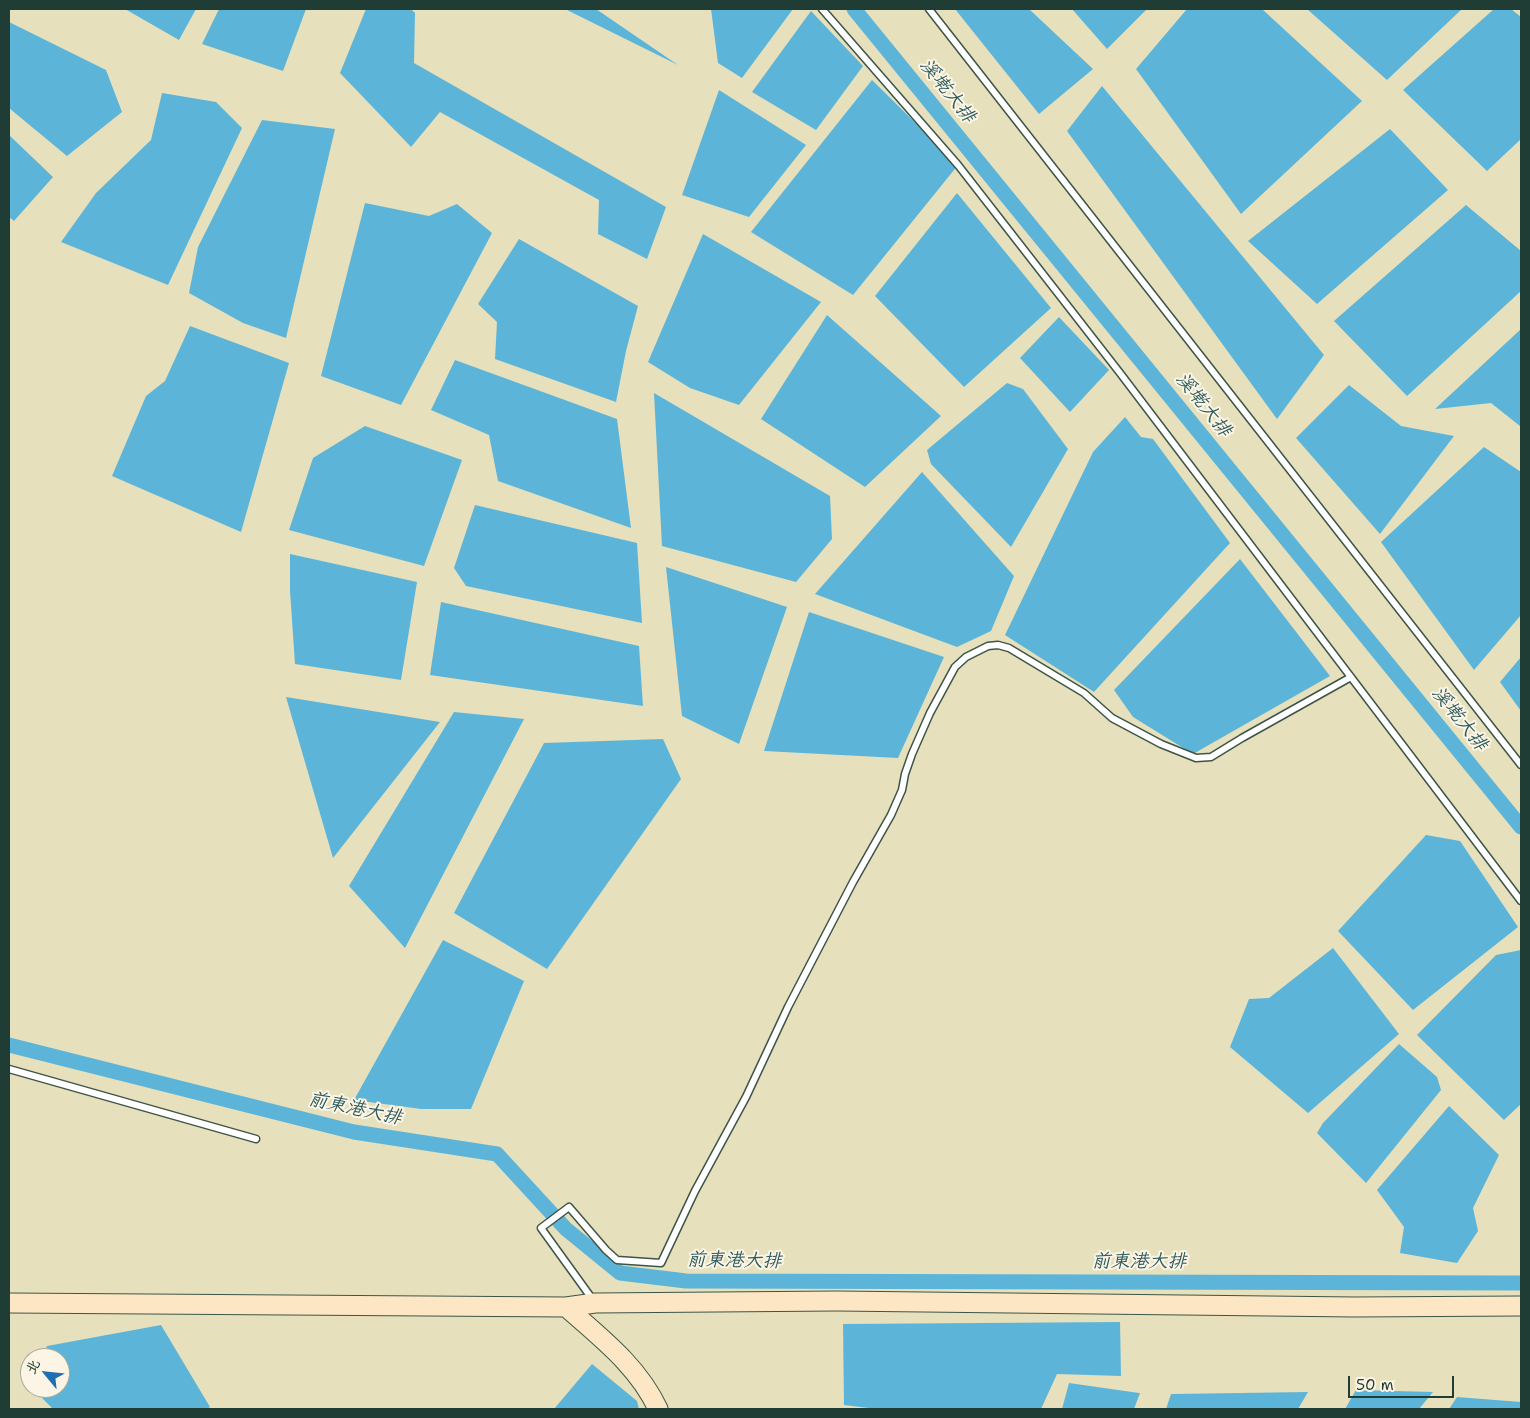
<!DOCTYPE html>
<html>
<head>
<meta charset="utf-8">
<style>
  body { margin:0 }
  #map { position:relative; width:1530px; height:1418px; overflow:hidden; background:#e6e0bc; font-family:"Shantell Sans","LXGW WenKai TC",sans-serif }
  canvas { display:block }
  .frame { position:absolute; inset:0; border:10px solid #1f3d34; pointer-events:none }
  .north { position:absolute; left:20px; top:1348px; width:50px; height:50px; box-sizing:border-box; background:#fcf5e5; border:1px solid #a4ab9e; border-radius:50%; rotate:298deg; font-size:14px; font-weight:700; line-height:20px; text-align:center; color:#1f3d34 }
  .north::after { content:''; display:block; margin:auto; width:18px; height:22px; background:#1f6fb2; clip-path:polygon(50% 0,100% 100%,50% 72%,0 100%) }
  .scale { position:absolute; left:1348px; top:1376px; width:106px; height:22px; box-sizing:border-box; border:2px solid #1f3d34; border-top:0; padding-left:6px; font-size:15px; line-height:18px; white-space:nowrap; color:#1f3d34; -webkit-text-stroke:4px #fcf5e5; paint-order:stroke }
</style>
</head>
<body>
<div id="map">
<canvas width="1530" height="1418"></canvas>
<div class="frame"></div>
<div class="north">北</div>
<div class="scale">50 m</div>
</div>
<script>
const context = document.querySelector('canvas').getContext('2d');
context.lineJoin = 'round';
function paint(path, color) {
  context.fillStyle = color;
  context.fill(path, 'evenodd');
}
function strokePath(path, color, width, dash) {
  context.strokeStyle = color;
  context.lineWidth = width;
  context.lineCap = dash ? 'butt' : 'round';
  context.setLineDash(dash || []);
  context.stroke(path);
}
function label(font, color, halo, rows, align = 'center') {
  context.font = font + ' "Shantell Sans","LXGW WenKai TC",sans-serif';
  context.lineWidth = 4;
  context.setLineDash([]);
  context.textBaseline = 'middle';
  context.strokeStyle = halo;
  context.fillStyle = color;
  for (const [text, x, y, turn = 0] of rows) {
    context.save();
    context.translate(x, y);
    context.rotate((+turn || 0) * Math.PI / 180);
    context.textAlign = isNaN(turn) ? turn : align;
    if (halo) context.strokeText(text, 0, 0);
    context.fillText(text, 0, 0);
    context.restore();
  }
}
const water = new Path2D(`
  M 125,9 L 196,9 L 179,40 Z
  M 219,9 L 306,9 L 283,71 L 202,44 Z
  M 366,9 L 411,9 L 415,13 L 414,63 L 666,207 L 647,259 L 598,234 L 599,200 L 440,112 L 411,147 L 340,73 Z
  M 565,9 L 596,9 L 678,65 Z
  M 711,9 L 793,9 L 742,78 L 718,63 Z
  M 955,9 L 1029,9 L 1093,69 L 1039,114 Z
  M 1072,9 L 1147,9 L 1107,49 Z
  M 1187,9 L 1262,9 L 1362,101 L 1241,214 L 1136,69 Z
  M 1307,9 L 1462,9 L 1387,80 Z
  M 1494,9 L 1511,9 L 1521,17 L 1521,139 L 1487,171 L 1403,90 Z
  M 811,11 L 863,66 L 816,130 L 752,92 Z
  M 9,22 L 106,70 L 122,112 L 67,156 L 9,108 Z
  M 872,80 L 958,165 L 853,295 L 751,232 Z
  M 1102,86 L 1324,355 L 1277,419 L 1067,131 Z
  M 719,90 L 806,145 L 749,217 L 682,195 Z
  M 162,93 L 216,102 L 242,128 L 168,285 L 61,242 L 96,193 L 151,140 Z
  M 262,120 L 335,129 L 286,338 L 243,323 L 189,293 L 198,247 Z
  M 1390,129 L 1448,190 L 1317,304 L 1248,241 Z
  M 9,135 L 53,177 L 14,221 L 9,217 Z
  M 957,193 L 1051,308 L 964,387 L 875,296 Z
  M 365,203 L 429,216 L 457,204 L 492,233 L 401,405 L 321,376 Z
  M 1466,205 L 1521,251 L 1521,291 L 1407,396 L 1334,321 Z
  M 703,234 L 821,302 L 739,405 L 690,388 L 648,362 Z
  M 519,239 L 638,306 L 626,351 L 616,402 L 495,359 L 497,322 L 478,304 Z
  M 827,315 L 941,416 L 865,487 L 761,419 Z
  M 1059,317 L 1109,370 L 1070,412 L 1020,358 Z
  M 190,326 L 289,363 L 241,532 L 112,476 L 146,396 L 165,381 Z
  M 1521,329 L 1521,425 L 1520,426 L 1491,403 L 1435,409 Z
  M 455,360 L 617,419 L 631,528 L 498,481 L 489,435 L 431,410 Z
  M 1007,383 L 1023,389 L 1068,449 L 1011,547 L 931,464 L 927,450 Z
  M 1349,385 L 1401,426 L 1454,436 L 1380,534 L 1296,438 Z
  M 654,393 L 830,496 L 832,539 L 796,582 L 662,546 Z
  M 1125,417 L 1141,437 L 1153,439 L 1230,543 L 1094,692 L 1005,635 L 1093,452 Z
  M 365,426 L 462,460 L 424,566 L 289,530 L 313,458 Z
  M 1484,447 L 1521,472 L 1521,615 L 1474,670 L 1381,542 Z
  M 922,472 L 1014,576 L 991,631 L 957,647 L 815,594 Z
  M 475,505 L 637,543 L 642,623 L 466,586 L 454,568 Z
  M 290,554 L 417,582 L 401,680 L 295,664 L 290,591 Z
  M 1240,559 L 1330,676 L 1193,754 L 1133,717 L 1114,690 Z
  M 666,567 L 787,607 L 739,744 L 682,716 Z
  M 441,602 L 639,646 L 643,706 L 430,675 Z
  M 809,612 L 944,657 L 898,758 L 764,751 Z
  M 1521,657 L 1521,711 L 1500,682 Z
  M 286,697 L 440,722 L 333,858 Z
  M 454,712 L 524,719 L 405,948 L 349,886 Z
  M 663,739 L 681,779 L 547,969 L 454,913 L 544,743 Z
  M 1426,835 L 1460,841 L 1518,927 L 1413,1010 L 1338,931 Z
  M 443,940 L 524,981 L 471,1109 L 421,1109 L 354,1100 Z
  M 1333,948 L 1399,1034 L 1308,1113 L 1230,1047 L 1249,999 L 1269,998 Z
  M 1521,950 L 1521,1104 L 1504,1120 L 1417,1035 L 1496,955 Z
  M 1399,1044 L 1437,1077 L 1441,1090 L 1366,1183 L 1317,1133 L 1323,1123 Z
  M 1449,1106 L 1499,1155 L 1473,1208 L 1478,1231 L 1457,1263 L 1400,1253 L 1404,1227 L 1377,1190 Z
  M 1120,1322 L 1121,1376 L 1057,1374 L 1041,1409 L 877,1409 L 844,1405 L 843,1324 Z
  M 161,1325 L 210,1407 L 207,1409 L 53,1409 L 32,1388 L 60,1388 L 60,1358 L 42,1358 L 47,1346 Z
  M 592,1364 L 637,1401 L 639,1409 L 554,1409 Z
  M 1069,1383 L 1139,1393 L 1140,1393 L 1134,1409 L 1062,1409 Z
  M 1356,1390 L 1433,1392 L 1419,1409 L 1345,1409 Z
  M 1308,1392 L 1298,1409 L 1166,1409 L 1171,1394 Z
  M 1457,1397 L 1521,1402 L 1521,1409 L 1449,1409 Z`);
const canal = new Path2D(`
  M 854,9 L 1521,827
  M 9,1045 L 354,1132 L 497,1154 L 566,1229 L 620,1273 L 686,1281 L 1521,1283`);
const lane = new Path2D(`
  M 822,9 L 958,165 L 1120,373 L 1521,901
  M 929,9 L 1521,765
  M 9,1069 L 256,1139
  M 593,1300 L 541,1228 L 569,1207 L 606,1250 L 617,1260 L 661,1263 L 695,1191 L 746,1097 L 788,1007 L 853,882 L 891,815 L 902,790 L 905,774 L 912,754 L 930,713 L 955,667 L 966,657 L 988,646 L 998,645 L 1009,648 L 1084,693 L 1112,718 L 1161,744 L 1196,758 L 1211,757 L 1242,738 L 1351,677`);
const secondary = new Path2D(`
  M 9,1303 L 566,1307 L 595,1303 L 837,1301 L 1355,1307 L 1521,1306
  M 566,1307 C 601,1338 638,1366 658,1409`);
const waterNames = [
  ["溪墘大排",947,91,51],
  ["溪墘大排",1203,405,51],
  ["溪墘大排",1459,719,51],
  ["前東港大排",355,1109,12],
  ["前東港大排",734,1261,1],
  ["前東港大排",1139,1262]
];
paint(water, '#5cb5d9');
strokePath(canal, '#5cb5d9', 15);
strokePath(lane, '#3d5548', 9);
strokePath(secondary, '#3d5548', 21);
strokePath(lane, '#fff', 6);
strokePath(secondary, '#fce6c4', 19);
label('italic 19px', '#2e5b5d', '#fcf5e5', waterNames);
</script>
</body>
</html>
